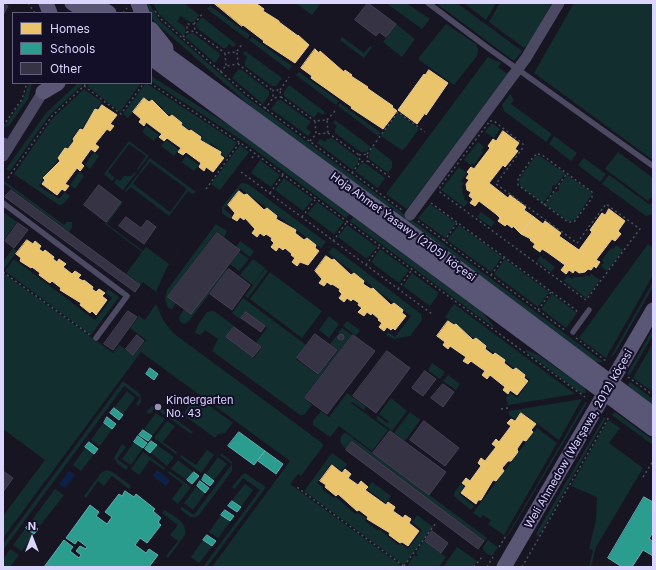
<!DOCTYPE html>
<html>
<head>
<meta charset="utf-8">
<style>
  body { margin:0 }
  #map { position:relative; width:656px; height:570px; overflow:hidden; background:#181522; font-family:Inter,sans-serif }
  canvas { display:block }
  .frame { position:absolute; inset:0; border:4px solid #dcd6ff; pointer-events:none }
  .legend { position:absolute; left:12px; top:12px; width:140px; height:72px; box-sizing:border-box; background:#140f28; border:1px solid #645f7e; margin:0; padding:5px 7px; list-style:none; font-size:12px; color:#dcd6ff }
  .legend li { display:flex; align-items:center; gap:8px; height:20px }
  .legend b { width:20px; border:1px solid #645f7e }
  .north { position:absolute; left:12px; top:518px; width:40px; height:40px; -webkit-text-stroke:3px #140f28; paint-order:stroke; rotate:0deg; font-size:11px; font-weight:700; line-height:16px; text-align:center; color:#dcd6ff }
  .north::after { content:''; display:block; margin:auto; width:14px; height:18px; background:#dcd6ff; clip-path:polygon(50% 0,100% 100%,50% 72%,0 100%) }
</style>
</head>
<body>
<div id="map">
<canvas width="656" height="570"></canvas>
<div class="frame"></div>
<ul class="legend">
<li><b style="height:11px;background:#e9c46a"></b>Homes</li>
<li><b style="height:11px;background:#2a9d8f"></b>Schools</li>
<li><b style="height:11px;background:#363344"></b>Other</li>
</ul>
<div class="north">N</div>
</div>
<script>
const context = document.querySelector('canvas').getContext('2d');
context.lineJoin = 'round';
function paint(path, color) {
  context.fillStyle = color;
  context.fill(path, 'evenodd');
}
function strokePath(path, color, width, dash) {
  context.strokeStyle = color;
  context.lineWidth = width;
  context.lineCap = dash ? 'butt' : 'round';
  context.setLineDash(dash || []);
  context.stroke(path);
}
function label(font, color, halo, rows, align = 'center') {
  context.font = font + ' Inter,sans-serif';
  context.lineWidth = 4;
  context.setLineDash([]);
  context.textBaseline = 'middle';
  context.strokeStyle = halo;
  context.fillStyle = color;
  for (const [text, x, y, turn = 0] of rows) {
    context.save();
    context.translate(x, y);
    context.rotate((+turn || 0) * Math.PI / 180);
    context.textAlign = isNaN(turn) ? turn : align;
    if (halo) context.strokeText(text, 0, 0);
    context.fillText(text, 0, 0);
    context.restore();
  }
}
const green = new Path2D(`
  M 144,3 L 149,3 L 159,20 L 245,96 L 603,362 L 595,362 L 256,111 L 157,24 L 151,17 L 151,13 L 148,13 Z
  M 153,3 L 184,3 L 199,15 L 194,22 L 190,22 L 181,16 L 177,21 L 185,27 L 185,33 L 183,36 L 159,14 Z
  M 296,3 L 321,3 L 312,15 Z
  M 386,3 L 406,3 L 430,19 L 422,29 Z
  M 436,3 L 457,3 L 522,51 L 514,61 Z
  M 464,3 L 496,3 L 486,20 Z
  M 500,3 L 552,3 L 528,45 L 524,48 L 489,22 Z
  M 574,3 L 653,3 L 653,160 L 534,73 Z
  M 210,6 L 250,35 L 247,39 L 207,9 Z
  M 202,17 L 236,44 L 234,47 L 229,44 L 226,48 L 223,48 L 197,28 L 196,24 Z
  M 396,24 L 415,39 L 402,57 L 383,42 Z
  M 446,24 L 476,44 L 478,50 L 477,56 L 454,85 L 418,59 Z
  M 193,33 L 219,53 L 220,56 L 215,63 L 185,37 L 188,34 Z
  M 252,37 L 292,66 L 289,70 L 249,40 Z
  M 342,37 L 364,53 L 370,46 L 372,47 L 364,58 L 340,40 Z
  M 245,51 L 282,78 L 276,86 L 272,86 L 245,66 L 245,62 L 247,57 L 243,54 Z
  M 488,57 L 501,63 L 498,67 L 506,73 L 509,72 L 407,209 L 386,194 Z
  M 238,70 L 242,70 L 269,91 L 269,95 L 263,104 L 232,78 Z
  M 299,72 L 339,101 L 336,105 L 296,75 Z
  M 151,76 L 243,134 L 350,214 L 346,218 L 243,141 L 151,81 Z
  M 29,83 L 32,83 L 28,99 L 9,126 L 4,127 L 24,98 Z
  M 78,83 L 84,83 L 49,116 L 10,171 L 6,169 L 46,113 Z
  M 90,83 L 141,83 L 120,112 L 87,86 Z
  M 146,83 L 237,143 L 226,158 L 221,154 L 222,152 L 211,143 L 209,145 L 201,139 L 203,137 L 190,128 L 189,130 L 182,125 L 183,123 L 171,114 L 169,115 L 162,110 L 163,108 L 151,99 L 150,101 L 144,97 L 128,118 L 123,114 Z
  M 289,85 L 325,112 L 323,115 L 318,112 L 314,118 L 284,96 L 284,92 Z
  M 84,89 L 102,102 L 97,109 L 95,108 L 82,129 L 80,127 L 71,140 L 73,141 L 68,148 L 66,147 L 57,159 L 58,161 L 42,179 L 43,180 L 39,186 L 59,199 L 65,192 L 70,196 L 63,204 L 59,205 L 14,174 L 52,119 Z
  M 510,94 L 514,100 L 511,104 L 552,134 L 546,142 L 504,111 L 502,105 Z
  M 281,100 L 311,122 L 306,128 L 311,132 L 308,136 L 271,109 L 277,101 Z
  M 340,103 L 381,133 L 378,136 L 338,106 Z
  M 398,113 L 419,129 L 405,148 L 402,150 L 381,136 Z
  M 335,120 L 371,147 L 367,152 L 361,152 L 335,133 L 335,129 L 337,126 L 333,123 Z
  M 492,123 L 500,129 L 494,138 L 485,132 Z
  M 146,126 L 159,135 L 154,141 L 142,132 Z
  M 554,136 L 577,153 L 571,161 L 549,144 Z
  M 332,138 L 358,158 L 358,163 L 353,170 L 317,143 L 320,139 L 325,142 L 327,139 Z
  M 166,140 L 179,150 L 174,156 L 161,146 Z
  M 129,141 L 149,156 L 138,170 L 137,169 L 146,156 L 129,144 L 108,172 L 115,178 L 112,181 L 104,174 Z
  M 478,142 L 484,147 L 481,151 L 483,152 L 474,165 L 472,163 L 471,165 L 464,160 Z
  M 240,145 L 249,152 L 220,190 L 211,184 Z
  M 373,146 L 392,161 L 392,168 L 388,173 L 369,159 L 369,153 Z
  M 94,152 L 99,156 L 90,169 L 85,165 Z
  M 618,152 L 653,178 L 653,195 L 648,201 L 605,169 Z
  M 538,155 L 565,173 L 557,184 L 552,186 L 552,191 L 543,203 L 520,186 L 519,179 L 535,157 Z
  M 186,156 L 199,165 L 194,171 L 182,162 Z
  M 150,158 L 196,192 L 193,194 L 188,191 L 169,216 L 131,187 L 126,192 L 125,191 L 138,174 L 139,175 L 133,184 L 170,212 L 187,189 L 150,162 L 140,174 L 139,173 Z
  M 584,158 L 606,174 L 600,182 L 578,165 Z
  M 260,160 L 280,175 L 271,187 L 251,173 Z
  M 365,163 L 385,178 L 378,188 L 355,171 L 361,164 Z
  M 459,167 L 467,173 L 461,181 L 464,183 L 462,186 L 463,195 L 465,196 L 464,199 L 468,202 L 464,207 L 441,190 Z
  M 79,172 L 84,176 L 75,189 L 70,185 Z
  M 135,172 L 136,173 L 123,190 L 114,183 L 117,179 L 120,181 L 124,176 L 131,176 Z
  M 567,175 L 590,191 L 592,194 L 575,220 L 568,221 L 545,204 L 554,192 L 559,191 L 559,186 Z
  M 609,175 L 650,205 L 653,202 L 653,214 L 646,216 L 602,184 Z
  M 284,178 L 313,199 L 303,211 L 275,190 Z
  M 3,180 L 64,225 L 67,222 L 72,222 L 72,228 L 69,232 L 3,183 Z
  M 243,183 L 248,184 L 326,242 L 321,248 L 240,188 L 224,209 L 232,216 L 230,219 L 222,213 L 222,207 L 240,184 Z
  M 122,201 L 123,202 L 107,224 L 143,251 L 146,247 L 169,264 L 214,206 L 167,267 L 156,292 L 143,282 L 141,285 L 126,274 L 142,252 L 105,224 Z
  M 317,202 L 344,222 L 334,234 L 307,214 Z
  M 430,204 L 456,223 L 445,238 L 418,218 Z
  M 3,212 L 17,222 L 3,241 Z
  M 481,212 L 495,222 L 491,227 L 477,217 Z
  M 353,217 L 482,312 L 494,326 L 493,327 L 350,221 Z
  M 216,224 L 227,231 L 224,238 L 216,232 L 168,297 L 176,303 L 172,309 L 168,308 L 165,299 L 167,290 Z
  M 347,225 L 377,247 L 367,259 L 338,237 Z
  M 459,225 L 502,257 L 491,272 L 447,240 Z
  M 240,241 L 254,251 L 250,257 L 236,247 Z
  M 648,244 L 653,248 L 653,275 L 606,358 L 579,338 Z
  M 616,245 L 623,250 L 607,271 L 601,266 L 604,262 L 602,260 L 611,248 L 613,249 Z
  M 333,247 L 421,314 L 422,320 L 410,336 L 393,339 L 386,335 L 388,332 L 395,337 L 411,316 L 328,253 Z
  M 13,248 L 17,251 L 4,269 L 3,262 Z
  M 380,249 L 409,270 L 399,283 L 371,262 Z
  M 239,252 L 249,259 L 239,271 L 230,264 Z
  M 540,256 L 555,267 L 551,272 L 537,261 Z
  M 14,259 L 95,320 L 112,298 L 106,293 L 108,289 L 119,297 L 91,335 L 5,271 Z
  M 253,259 L 265,268 L 253,285 L 240,275 Z
  M 505,259 L 549,292 L 538,307 L 494,274 Z
  M 226,268 L 228,269 L 189,321 L 185,324 L 180,322 L 179,317 L 184,309 L 191,314 Z
  M 265,269 L 268,271 L 248,298 L 245,296 Z
  M 270,272 L 322,311 L 302,338 L 250,299 Z
  M 3,273 L 113,353 L 119,345 L 134,355 L 146,340 L 130,328 L 139,316 L 145,320 L 156,304 L 163,320 L 173,333 L 322,443 L 323,446 L 301,476 L 298,474 L 290,484 L 403,567 L 212,567 L 290,461 L 141,352 L 3,538 L 3,516 L 45,460 L 3,429 Z
  M 412,273 L 439,293 L 430,306 L 403,286 Z
  M 591,274 L 600,280 L 586,298 L 564,281 L 567,276 L 572,279 L 574,277 L 584,277 L 586,275 L 589,277 Z
  M 653,282 L 653,287 L 614,355 L 610,358 Z
  M 552,294 L 577,313 L 566,328 L 541,309 Z
  M 243,298 L 306,345 L 296,359 L 318,375 L 338,350 L 330,344 L 337,335 L 340,340 L 344,339 L 344,335 L 338,333 L 342,328 L 352,335 L 304,398 L 312,405 L 304,415 L 300,415 L 212,351 L 218,339 L 205,330 L 200,335 L 195,333 L 198,325 L 207,312 L 214,311 L 234,326 L 225,337 L 254,358 L 262,347 L 256,343 L 267,328 L 246,312 L 240,319 L 232,313 Z
  M 454,304 L 575,394 L 508,405 L 506,398 L 510,393 L 517,398 L 530,380 L 445,317 Z
  M 329,316 L 339,324 L 329,338 L 319,330 Z
  M 347,321 L 360,330 L 356,336 L 343,326 Z
  M 653,329 L 653,335 L 630,375 L 627,374 Z
  M 653,343 L 653,392 L 633,378 Z
  M 527,350 L 538,355 L 580,384 L 585,389 L 586,393 L 581,393 L 525,351 Z
  M 432,363 L 445,372 L 440,379 L 428,370 Z
  M 448,375 L 460,384 L 456,390 L 443,381 Z
  M 123,381 L 140,394 L 141,402 L 138,406 L 136,404 L 140,398 L 124,386 L 3,550 L 3,544 Z
  M 630,382 L 653,399 L 653,406 L 630,388 L 628,385 Z
  M 127,391 L 135,398 L 123,414 L 114,408 Z
  M 347,393 L 366,407 L 364,410 L 352,402 L 351,403 L 388,430 L 372,451 L 339,426 L 330,437 L 313,425 L 313,421 L 321,411 L 329,417 Z
  M 196,396 L 233,423 L 225,433 L 218,434 L 215,438 L 185,416 L 185,411 Z
  M 391,398 L 407,411 L 392,431 L 376,419 L 378,416 L 387,423 L 389,422 L 379,414 Z
  M 582,399 L 559,440 L 521,412 L 515,419 L 509,415 L 509,411 Z
  M 585,402 L 587,403 L 508,536 L 507,536 Z
  M 152,406 L 158,406 L 193,432 L 191,434 L 155,408 L 150,414 L 146,412 Z
  M 410,412 L 420,420 L 405,441 L 394,433 Z
  M 615,412 L 653,440 L 653,445 L 612,415 Z
  M 156,413 L 165,419 L 152,436 L 144,429 Z
  M 604,417 L 606,418 L 538,537 L 536,534 Z
  M 608,420 L 620,428 L 609,443 L 643,468 L 596,547 L 591,567 L 589,567 L 593,550 L 589,549 L 596,520 L 597,497 L 571,486 Z
  M 167,421 L 175,426 L 163,442 L 177,452 L 176,454 L 154,438 Z
  M 103,423 L 112,429 L 100,446 L 91,440 Z
  M 537,428 L 557,443 L 504,535 L 488,524 L 491,520 L 483,515 L 481,518 L 473,513 Z
  M 346,433 L 487,538 L 485,541 L 352,442 L 346,449 C 341,445 338,440 343,434 Z
  M 134,442 L 143,448 L 131,465 L 122,459 Z
  M 122,444 L 126,447 L 117,459 L 128,467 L 126,470 L 117,463 L 114,458 Z
  M 157,445 L 174,457 L 167,466 L 151,453 Z
  M 85,448 L 94,454 L 81,471 L 73,465 Z
  M 207,450 L 214,455 L 201,473 L 180,457 L 181,455 L 196,465 Z
  M 143,452 L 165,468 L 164,470 L 150,460 L 139,475 L 131,469 Z
  M 221,453 L 232,462 L 232,471 L 199,515 L 195,517 L 190,517 L 180,509 L 182,507 L 194,515 L 232,464 L 220,455 Z
  M 332,453 L 347,464 L 342,471 L 331,463 L 317,483 L 323,487 L 323,490 L 334,498 L 336,497 L 355,514 L 358,513 L 366,518 L 365,521 L 377,530 L 379,529 L 398,545 L 401,544 L 408,549 L 422,530 L 412,522 L 417,515 L 433,527 L 404,565 L 304,491 Z
  M 218,457 L 227,464 L 214,480 L 206,474 Z
  M 178,460 L 193,472 L 187,480 L 171,469 Z
  M 106,470 L 113,472 L 131,486 L 129,489 L 112,476 L 104,486 L 98,481 L 86,498 L 84,496 L 101,473 Z
  M 169,471 L 191,487 L 178,504 L 172,499 L 183,484 L 168,473 Z
  M 245,473 L 266,487 L 207,567 L 203,567 L 260,490 L 243,478 L 235,489 L 232,487 L 242,475 Z
  M 372,482 L 391,496 L 386,503 L 367,489 Z
  M 245,484 L 253,490 L 241,507 L 232,500 Z
  M 461,484 L 464,487 L 459,494 L 474,506 L 471,510 L 454,496 L 455,491 Z
  M 196,487 L 205,493 L 193,510 L 184,503 Z
  M 55,489 L 64,495 L 40,526 L 32,520 Z
  M 165,510 C 173,516 188,522 185,535 L 168,558 L 166,556 L 178,541 L 170,535 L 178,525 L 162,513 Z
  M 221,515 L 230,522 L 218,538 L 209,532 Z
  M 26,528 L 34,534 L 22,551 L 13,545 Z
  M 203,540 L 212,547 L 199,563 L 191,557 Z
  M 488,540 L 498,547 L 492,556 L 487,554 L 483,550 L 483,547 Z
  M 424,541 L 446,557 L 439,567 L 407,567 L 414,555 L 417,556 L 418,555 L 416,553 Z
  M 457,547 L 477,561 L 473,567 L 443,567 Z
  M 10,549 L 19,555 L 10,567 L 3,567 L 3,559 Z`);
const water = new Path2D(`
  M 157,470 L 170,480 L 166,486 L 153,476 Z
  M 69,471 L 75,475 L 65,488 L 59,484 Z`);
const homes = new Path2D(`
  M 214,3 L 257,4 L 264,9 L 263,11 L 279,21 L 279,22 L 298,36 L 298,35 L 309,45 L 295,63 L 263,42 L 264,41 L 243,25 L 242,26 Z
  M 315,49 L 319,53 L 320,51 L 344,72 L 345,70 L 352,75 L 351,76 L 368,87 L 367,88 L 393,106 L 392,107 L 397,111 L 383,129 L 351,108 L 352,107 L 311,78 L 312,76 L 301,68 Z
  M 429,70 L 448,83 L 426,115 L 425,113 L 417,124 L 398,110 L 424,74 L 425,75 Z
  M 144,98 L 149,102 L 152,100 L 169,117 L 172,115 L 182,123 L 181,125 L 189,131 L 191,130 L 201,137 L 200,140 L 221,152 L 220,155 L 224,158 L 213,172 L 206,167 L 204,171 L 199,167 L 201,163 L 186,152 L 183,155 L 178,152 L 181,148 L 167,138 L 164,141 L 159,137 L 162,134 L 146,122 L 144,126 L 139,122 L 141,119 L 133,112 Z
  M 102,105 L 117,115 L 110,124 L 114,126 L 110,131 L 107,129 L 95,144 L 99,147 L 95,152 L 91,149 L 81,163 L 84,166 L 80,171 L 77,168 L 65,184 L 69,186 L 65,191 L 62,189 L 57,195 L 42,184 L 45,180 L 43,178 L 60,161 L 58,158 L 65,148 L 68,149 L 74,141 L 73,139 L 80,129 L 83,130 L 95,109 L 98,110 Z
  M 503,131 L 519,143 L 515,149 L 518,151 L 505,167 L 503,165 L 489,183 L 508,198 L 510,195 L 526,207 L 524,210 L 534,217 L 521,234 L 513,226 L 512,228 L 507,224 L 505,226 L 498,221 L 500,218 L 496,214 L 479,201 L 475,206 L 470,203 L 473,199 L 469,196 L 471,192 L 467,190 L 466,184 L 469,180 L 466,178 L 469,174 L 467,172 L 471,167 L 474,169 L 490,148 L 488,146 L 493,139 L 496,141 Z
  M 239,191 L 244,195 L 247,194 L 264,210 L 267,208 L 277,216 L 276,219 L 296,230 L 295,233 L 304,240 L 307,238 L 316,245 L 315,248 L 319,251 L 308,265 L 300,262 L 297,266 L 292,262 L 295,258 L 291,255 L 292,254 L 285,248 L 283,250 L 279,247 L 276,251 L 271,247 L 274,243 L 271,240 L 272,238 L 266,234 L 264,236 L 260,233 L 257,237 L 252,233 L 255,229 L 245,218 L 244,220 L 240,217 L 237,221 L 232,218 L 235,213 L 228,205 Z
  M 609,209 L 625,221 L 618,231 L 621,234 L 615,241 L 612,239 L 596,260 L 600,262 L 596,268 L 594,266 L 591,270 L 588,269 L 585,272 L 579,273 L 575,270 L 573,273 L 569,270 L 566,274 L 561,270 L 565,265 L 547,252 L 542,249 L 540,252 L 533,247 L 535,244 L 530,240 L 531,239 L 521,234 L 534,217 L 543,224 L 545,221 L 561,233 L 559,236 L 579,250 L 592,232 L 590,230 L 602,213 L 605,215 Z
  M 27,240 L 33,244 L 35,241 L 41,246 L 39,249 L 43,252 L 45,250 L 54,257 L 53,259 L 57,262 L 59,259 L 66,264 L 63,267 L 72,274 L 75,271 L 81,275 L 78,278 L 83,281 L 84,280 L 93,287 L 92,289 L 96,292 L 99,289 L 105,293 L 102,296 L 107,300 L 96,315 L 92,311 L 90,313 L 80,305 L 81,303 L 60,290 L 61,288 L 52,281 L 50,283 L 39,275 L 40,273 L 32,267 L 31,268 L 20,261 L 21,258 L 16,254 Z
  M 326,256 L 332,260 L 334,259 L 351,275 L 354,273 L 364,281 L 363,284 L 371,289 L 373,288 L 391,305 L 394,303 L 403,310 L 402,313 L 406,316 L 395,330 L 393,328 L 391,330 L 387,327 L 384,331 L 379,327 L 382,323 L 378,320 L 379,319 L 372,313 L 371,315 L 367,312 L 364,316 L 358,312 L 362,308 L 358,305 L 359,303 L 353,299 L 351,301 L 347,298 L 344,302 L 339,298 L 342,294 L 339,291 L 340,289 L 332,284 L 331,285 L 327,282 L 324,286 L 319,283 L 322,279 L 315,271 Z
  M 448,321 L 454,325 L 456,324 L 473,340 L 476,338 L 486,346 L 485,349 L 493,355 L 495,353 L 505,360 L 504,363 L 513,370 L 516,368 L 525,375 L 524,378 L 528,381 L 517,395 L 510,390 L 508,394 L 503,390 L 505,387 L 490,375 L 487,379 L 482,375 L 485,371 L 471,361 L 468,364 L 463,361 L 466,357 L 450,346 L 448,349 L 443,345 L 445,342 L 437,336 Z
  M 521,413 L 536,424 L 531,430 L 533,432 L 526,441 L 523,440 L 517,449 L 518,452 L 511,461 L 508,461 L 502,468 L 504,471 L 496,481 L 493,480 L 481,500 L 478,500 L 476,504 L 461,493 L 466,486 L 462,483 L 466,478 L 470,481 L 481,466 L 478,463 L 481,458 L 485,461 L 496,447 L 492,444 L 496,439 L 499,442 L 511,426 L 507,423 L 511,419 L 515,421 Z
  M 332,465 L 342,473 L 345,469 L 351,474 L 348,478 L 358,485 L 361,481 L 368,487 L 365,490 L 386,505 L 388,502 L 395,507 L 393,511 L 403,518 L 405,515 L 411,519 L 409,523 L 419,531 L 408,546 L 402,542 L 400,543 L 389,535 L 390,533 L 367,519 L 368,517 L 359,510 L 357,511 L 338,494 L 336,496 L 325,487 L 326,485 L 320,481 Z`);
const schools = new Path2D(`
  M 150,368 L 158,374 L 154,380 L 146,374 Z
  M 114,408 L 123,415 L 119,420 L 110,413 Z
  M 107,417 L 116,424 L 112,429 L 104,423 Z
  M 143,430 L 152,436 L 148,441 L 139,435 Z
  M 239,432 L 265,451 L 254,465 L 228,446 Z
  M 138,436 L 147,443 L 143,448 L 134,442 Z
  M 151,441 L 157,445 L 150,453 L 145,449 Z
  M 89,442 L 98,449 L 94,454 L 85,447 Z
  M 265,451 L 283,464 L 276,474 L 258,461 Z
  M 194,472 L 199,476 L 192,484 L 187,480 Z
  M 205,474 L 214,481 L 210,486 L 202,480 Z
  M 200,481 L 209,488 L 205,493 L 197,486 Z
  M 125,491 L 134,497 L 136,494 L 155,509 L 153,511 L 161,518 L 158,522 L 161,525 L 147,543 L 140,538 L 135,545 L 146,553 L 149,549 L 158,555 L 149,567 L 44,567 L 64,540 L 73,547 L 70,551 L 79,558 L 81,555 L 76,551 L 80,546 L 86,549 L 87,547 L 78,540 L 75,544 L 66,538 L 90,505 L 99,512 L 96,516 L 107,524 L 112,517 L 105,512 L 119,494 L 122,496 Z
  M 644,497 L 653,502 L 653,532 L 649,539 L 653,541 L 653,556 L 643,550 L 632,567 L 622,567 L 608,558 Z
  M 232,501 L 241,507 L 237,512 L 228,506 Z
  M 225,510 L 234,516 L 230,521 L 221,515 Z
  M 30,523 L 38,529 L 34,534 L 26,528 Z
  M 207,535 L 216,541 L 212,546 L 203,540 Z`);
const building = new Path2D(`
  M 3,3 L 8,6 L 3,15 Z
  M 368,3 L 396,24 L 386,37 L 379,32 L 376,36 L 355,20 Z
  M 99,185 L 121,202 L 106,222 L 84,205 Z
  M 11,190 L 140,285 L 135,292 L 5,197 Z
  M 126,217 L 141,228 L 147,220 L 156,227 L 144,244 L 119,226 Z
  M 18,223 L 28,230 L 14,248 L 5,241 Z
  M 217,233 L 240,250 L 191,314 L 168,297 Z
  M 229,269 L 250,285 L 232,310 L 210,294 Z
  M 128,311 L 137,317 L 113,350 L 104,344 Z
  M 246,312 L 265,326 L 261,332 L 241,318 Z
  M 234,327 L 261,347 L 253,357 L 226,337 Z
  M338 337a3 3 0 1 1 6 0a3 3 0 1 1-6 0Z
  M 315,334 L 337,350 L 318,374 L 297,358 Z
  M 137,335 L 144,341 L 133,355 L 126,349 Z
  M 353,335 L 375,351 L 327,414 L 305,398 Z
  M 387,351 L 410,368 L 376,413 L 353,396 Z
  M 425,371 L 436,379 L 423,396 L 412,388 Z
  M 443,384 L 454,392 L 443,407 L 431,398 Z
  M 424,421 L 459,448 L 445,466 L 410,440 Z
  M 390,431 L 446,472 L 429,495 L 373,453 Z
  M 352,442 L 484,541 L 478,549 L 346,450 Z
  M 3,471 L 13,478 L 3,492 Z
  M 432,531 L 448,543 L 441,553 L 425,541 Z`);
const path = new Path2D(`
  M 28,3 L 35,13
  M 155,11 L 161,19 L 246,94 L 402,210
  M 123,13 L 127,8
  M 194,24 L 203,13
  M 196,32 L 225,53
  M 183,37 L 187,32 L 187,24 L 194,24 L 195,31 L 187,32
  M 237,51 L 243,43
  M 238,64 L 272,90
  M 220,72 L 226,66 L 238,64 L 237,52 L 225,53 L 226,66
  M 150,83 L 242,144 L 585,397
  M 84,86 L 121,114 L 144,83
  M 280,90 L 289,77
  M 281,97 L 315,121
  M 265,109 L 273,98 L 273,90 L 280,90 L 281,97 L 273,98
  M 327,120 L 335,111
  M 490,121 L 494,121 L 523,144 L 522,149 L 496,184 L 577,243 L 606,204 L 640,229 L 586,300 L 440,192 L 440,187 Z
  M 3,126 L 22,99 L 27,83
  M 328,133 L 359,155
  M 310,141 L 316,134 L 315,121 L 327,120 L 328,133 L 316,134
  M 367,154 L 398,112 L 425,132
  M 538,154 L 542,155 L 592,192 L 592,198 L 574,222 L 568,222 L 518,185 L 518,178 L 534,156 Z
  M 252,158 L 255,154
  M 368,161 L 391,178
  M 241,172 L 432,314
  M 352,173 L 360,162 L 368,161 L 367,154 L 359,155 L 360,162
  M 8,178 L 52,116 L 87,83
  M 206,189 L 240,142
  M 270,193 L 283,175
  M 431,203 L 576,310 L 578,314
  M 544,205 L 567,173
  M 302,217 L 315,200
  M 418,221 L 566,331
  M 333,241 L 346,223
  M 444,241 L 458,222
  M 366,265 L 379,247
  M 3,272 L 90,335
  M 491,275 L 504,258
  M 398,289 L 411,271
  M 538,310 L 551,292
  M 576,338 L 606,361
  M 628,377 L 653,395
  M 501,409 L 508,408
  M 643,477 L 653,461
  M 298,487 L 298,488 L 405,567
  M 499,547 L 506,536
  M 404,566 L 436,523
  M 474,567 L 482,557
  M 487,567 L 493,557
  M 522,567 L 609,417`);
const lane = new Path2D(`
  M 428,3 L 488,48 L 653,166
  M 3,140 L 11,144
  M 3,203 L 127,296 L 96,338
  M 573,332 L 589,310`);
const street = new Path2D(`
  M 3,156 L 46,87
  M 410,215 L 526,58 L 559,3`);
const secondary = new Path2D(`
  M 46,3 L 50,13
  M 72,3 L 88,13
  M 94,3 L 109,13
  M 138,3 L 142,13
  M 151,29 L 166,48
  M 151,43 L 402,226 L 653,414
  M 151,58 L 653,429
  M 43,92 L 58,83
  M 504,567 L 653,310`);
const markers = [
  [158,407,4,"#9792b2"]
];
const streetNames = [
  ["Hoja Ahmet Ýasawy (2105) köçesi",403,227,36],
  ["Weli Ahmedow (Warşawa, 2012) köçesi",579,439,-60]
];
const poiNames = [
  ["Kindergarten",166,401],
  ["No. 43",166,414]
];
paint(green, '#132e2f');
paint(water, '#0d2147');
paint(homes, '#e9c46a');
strokePath(homes, '#e5c997', 1);
paint(schools, '#2a9d8f');
strokePath(schools, '#5faeb1', 1);
paint(building, '#363344');
strokePath(building, '#454056', 1);
strokePath(path, '#465362', 1.5, [2, 3]);
strokePath(lane, '#4c4a63', 5.5);
strokePath(street, '#4c4a63', 11);
strokePath(secondary, '#595676', 15);
for (const [x, y, r, color] of markers) {
  const dot = new Path2D();
  dot.arc(x, y, r, 0, 2 * Math.PI);
  context.fillStyle = color;
  context.fill(dot);
  strokePath(dot, '#140f28', 1.5);
}
label('11px', '#dcd6ff', '#140f28', streetNames);
label('11px', '#dcd6ff', '#140f28', poiNames, 'left');
</script>
</body>
</html>
